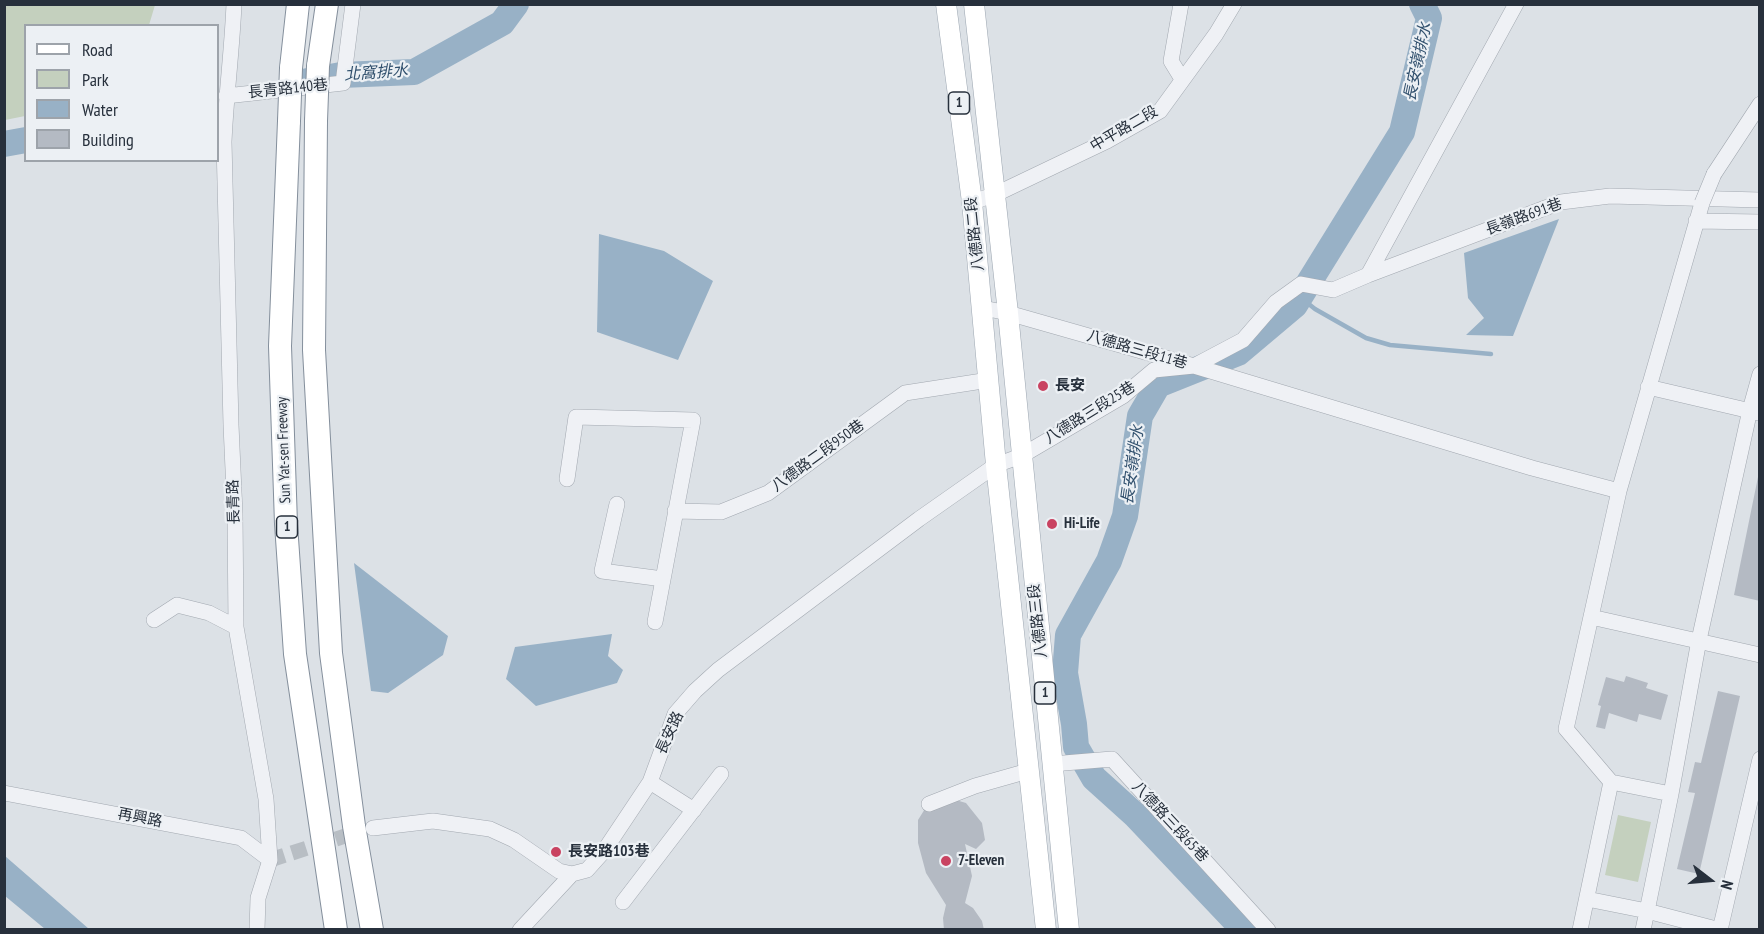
<!DOCTYPE html>
<html>
<head>
<meta charset="utf-8">
<style>
  body { margin:0 }
  #map { position:relative; width:1764px; height:934px; overflow:hidden; background:#dce1e6; font-family:"PT Sans Narrow",sans-serif }
  canvas { display:block }
  .frame { position:absolute; inset:0; border:6px solid #27303c; pointer-events:none }
  .legend { position:absolute; left:24px; top:24px; width:195px; height:138px; box-sizing:border-box; background:#ecf0f4; border:2px solid #9da3aa; margin:0; padding:8px 10px; list-style:none; font-size:18px; color:#27303c }
  .legend li { display:flex; align-items:center; gap:12px; height:30px }
  .legend b { width:30px; border:2px solid #9da3aa }
  .north { position:absolute; left:1680px; top:850px; width:60px; height:60px; -webkit-text-stroke:4px #ecf0f4; paint-order:stroke; rotate:106deg; font-size:16px; font-weight:700; line-height:24px; text-align:center; color:#27303c }
  .north::after { content:''; display:block; margin:auto; width:21px; height:27px; background:#27303c; clip-path:polygon(50% 0,100% 100%,50% 72%,0 100%) }
</style>
</head>
<body>
<div id="map">
<canvas width="1764" height="934"></canvas>
<div class="frame"></div>
<ul class="legend">
<li><b style="height:8px;background:#fff"></b>Road</li>
<li><b style="height:16px;background:#c4d0be"></b>Park</li>
<li><b style="height:16px;background:#98b1c6"></b>Water</li>
<li><b style="height:16px;background:#b4bac3"></b>Building</li>
</ul>
<div class="north">N</div>
</div>
<script>
const context = document.querySelector('canvas').getContext('2d');
context.lineJoin = 'round';
function paint(path, color) {
  context.fillStyle = color;
  context.fill(path, 'evenodd');
}
function strokePath(path, color, width, dash) {
  context.strokeStyle = color;
  context.lineWidth = width;
  context.lineCap = dash ? 'butt' : 'round';
  context.setLineDash(dash || []);
  context.stroke(path);
}
function label(font, color, halo, rows, align = 'center') {
  context.font = font + ' "PT Sans Narrow","Noto Sans TC",sans-serif';
  context.lineWidth = 4.5;
  context.setLineDash([]);
  context.textBaseline = 'middle';
  context.strokeStyle = halo;
  context.fillStyle = color;
  for (const [text, x, y, turn = 0] of rows) {
    context.save();
    context.translate(x, y);
    context.rotate((+turn || 0) * Math.PI / 180);
    context.textAlign = isNaN(turn) ? turn : align;
    if (halo) context.strokeText(text, 0, 0);
    context.fillText(text, 0, 0);
    context.restore();
  }
}
const green = new Path2D(`
  M 5,4 L 155,4 L 155,5 L 149,25 L 26,26 L 25,116 L 5,120 Z
  M 1618,815 L 1651,822 L 1638,882 L 1605,875 Z`);
const water = new Path2D(`
  M 1559,219 L 1513,336 L 1466,335 L 1484,318 L 1468,298 L 1464,253 Z
  M 599,234 L 664,251 L 713,281 L 678,360 L 597,332 Z
  M 354,563 L 448,636 L 443,655 L 388,693 L 371,691 Z
  M 612,634 L 608,656 L 623,670 L 617,683 L 536,706 L 506,679 L 515,647 Z
  M 4,856 L 5,856 L 89,929 L 45,929 L 5,896 Z`);
const stream = new Path2D(`
  M 1295,293 L 1315,309 L 1366,338 L 1390,345 L 1491,354`);
const river = new Path2D(`
  M 297,83 L 341,75 L 414,72 L 502,23 L 516,4
  M 4,144 L 26,140
  M 1244,930 L 1135,815 L 1094,778 L 1076,747 L 1074,724 L 1065,673 L 1068,635 L 1109,561 L 1125,516 L 1140,416 L 1158,385 L 1238,353 L 1295,305 L 1402,132 L 1429,18 L 1422,4`);
const building = new Path2D(`
  M 1758,477 L 1760,478 L 1760,601 L 1734,595 Z
  M 1626,676 L 1648,683 L 1646,688 L 1668,695 L 1661,720 L 1639,714 L 1637,722 L 1609,713 L 1605,729 L 1596,727 L 1601,706 L 1598,705 L 1606,677 L 1624,682 Z
  M 1718,691 L 1740,696 L 1699,874 L 1677,869 L 1695,793 L 1688,792 L 1695,762 L 1701,763 Z
  M 949,798 L 966,803 L 982,823 L 985,840 L 976,849 L 965,844 L 972,876 L 965,903 L 973,908 L 982,921 L 984,930 L 944,930 L 943,918 L 946,905 L 926,873 L 918,843 L 918,820 L 928,804 Z`);
const minorTunnel = new Path2D(`
  M 270,860 L 364,830`);
const minor = new Path2D(`
  M 234,4 C 232,51 226,96 224,142 L 231,425 L 235,514 L 236,627 L 266,799 L 270,860 L 258,898 L 257,930
  M 1181,4 L 1171,61 L 1182,79
  M 226,96 L 343,83 L 353,4
  M 1714,174 L 1760,104
  M 972,202 L 994,195 L 1107,141 L 1160,111 L 1216,34 L 1234,4
  M 1696,221 L 1760,222
  M 1368,275 L 1516,4
  M 983,308 L 1008,313 L 1194,366 L 1532,468 L 1619,491
  M 1648,387 L 1759,413
  M 567,479 L 576,417 L 693,420 L 655,622
  M 617,504 L 602,571 L 663,579
  M 675,511 L 721,512 L 768,493 L 905,393 L 989,380
  M 1591,617 L 1760,655
  M 154,620 L 177,605 L 209,613 L 236,627
  M 1052,764 L 1112,759 L 1268,930
  M 650,782 L 694,810
  M 1611,782 L 1671,794
  M 4,793 L 241,838 L 270,860
  M 929,804 L 975,786 L 1028,771
  M 373,828 L 433,821 L 490,829 L 514,840 L 559,871 L 572,874 L 587,870 L 604,851 L 650,782 L 675,714 L 695,691 L 718,670 L 919,519 L 996,465 L 1021,456 L 1123,396 L 1154,370 L 1194,366 L 1243,340 L 1276,302 L 1301,284 L 1333,290 L 1368,275 L 1561,202 L 1610,196 L 1760,200
  M 1587,899 L 1647,911 L 1643,930
  M 623,902 L 721,774
  M 520,930 L 572,874
  M 1580,930 L 1611,782 L 1566,729 L 1619,491 L 1702,203
  M 1720,930 L 1647,911 L 1671,794 L 1699,640 L 1750,410 L 1760,374
  M 1720,930 L 1760,759`);
const major = new Path2D(`
  M 946,4 L 972,202 L 996,465 L 1046,930
  M 974,4 L 1008,313 L 1069,930`);
const highway = new Path2D(`
  M 318,66 L 327,4
  M 291,68 L 298,4
  M 289,121 L 280,346 L 286,524 L 295,654 L 336,930
  M 316,121 L 314,350 L 331,653 L 354,826 L 372,930`);
const minorBridge = new Path2D(`
  M 1702,203 L 1714,174`);
const highwayBridge = new Path2D(`
  M 289,121 L 291,68
  M 316,121 L 318,66`);
const markers = [
  [1043,386,6,"#c94361"],
  [1052,524,6,"#c94361"],
  [556,852,6,"#c94361"],
  [946,861,6,"#c94361"]
];
const shields = [
  [959,103,21],
  [287,527,21],
  [1045,693,21]
];
const shieldNames = [
  ["1",959,103],
  ["1",287,527],
  ["1",1045,693]
];
const streetNames = [
  ["長青路140巷",288,89,-6],
  ["中平路二段",1124,129,-30],
  ["長嶺路691巷",1524,217,-20],
  ["八德路二段",975,234,-96],
  ["八德路三段11巷",1137,350,16],
  ["八德路三段25巷",1090,413,-32],
  ["Sun Yat-sen Freeway",284,450,-92],
  ["八德路二段950巷",818,456,-36],
  ["長青路",234,502,-92],
  ["八德路三段",1038,621,-96],
  ["長安路",670,733,-65],
  ["再興路",140,818,11],
  ["八德路三段65巷",1170,822,47]
];
const poiNames = [
  ["長安",1055,386],
  ["Hi-Life",1064,524],
  ["長安路103巷",568,852],
  ["7-Eleven",958,861]
];
const waterNames = [
  ["長安嶺排水",1418,62,-78],
  ["北窩排水",376,73,-4],
  ["長安嶺排水",1133,465,-82]
];
paint(green, '#c4d0be');
paint(water, '#98b1c6');
strokePath(stream, '#98b1c6', 4.5);
strokePath(river, '#98b1c6', 26);
paint(building, '#b4bac3');
strokePath(minorTunnel, '#b8bec4', 15, [15, 8]);
strokePath(minor, '#a2a8b0', 16);
strokePath(major, '#9ca6b1', 21);
strokePath(highway, '#848f9c', 24);
strokePath(minor, '#eff1f5', 15);
strokePath(major, '#fff', 20);
strokePath(highway, '#fff', 22);
strokePath(minorBridge, '#a2a8b0', 16, []);
strokePath(highwayBridge, '#848f9c', 24, []);
strokePath(minorBridge, '#eff1f5', 15);
strokePath(highwayBridge, '#fff', 22);
for (const [x, y, r, color] of markers) {
  const dot = new Path2D();
  dot.arc(x, y, r, 0, 2 * Math.PI);
  context.fillStyle = color;
  context.fill(dot);
  strokePath(dot, '#ecf0f4', 2);
}
for (const [x, y, w] of shields) {
  const box = new Path2D();
  box.roundRect(x - w / 2, y - 11, w, 22, 4.5);
  context.fillStyle = '#ecf0f4';
  context.fill(box);
  strokePath(box, '#27303c', 1.5);
}
label('bold 14px', '#27303c', null, shieldNames);
label('15px', '#27303c', '#ecf0f4', streetNames);
label('bold 15px', '#27303c', '#ecf0f4', poiNames, 'left');
label('italic 16px', '#32516e', '#ecf0f4', waterNames);
</script>
</body>
</html>
